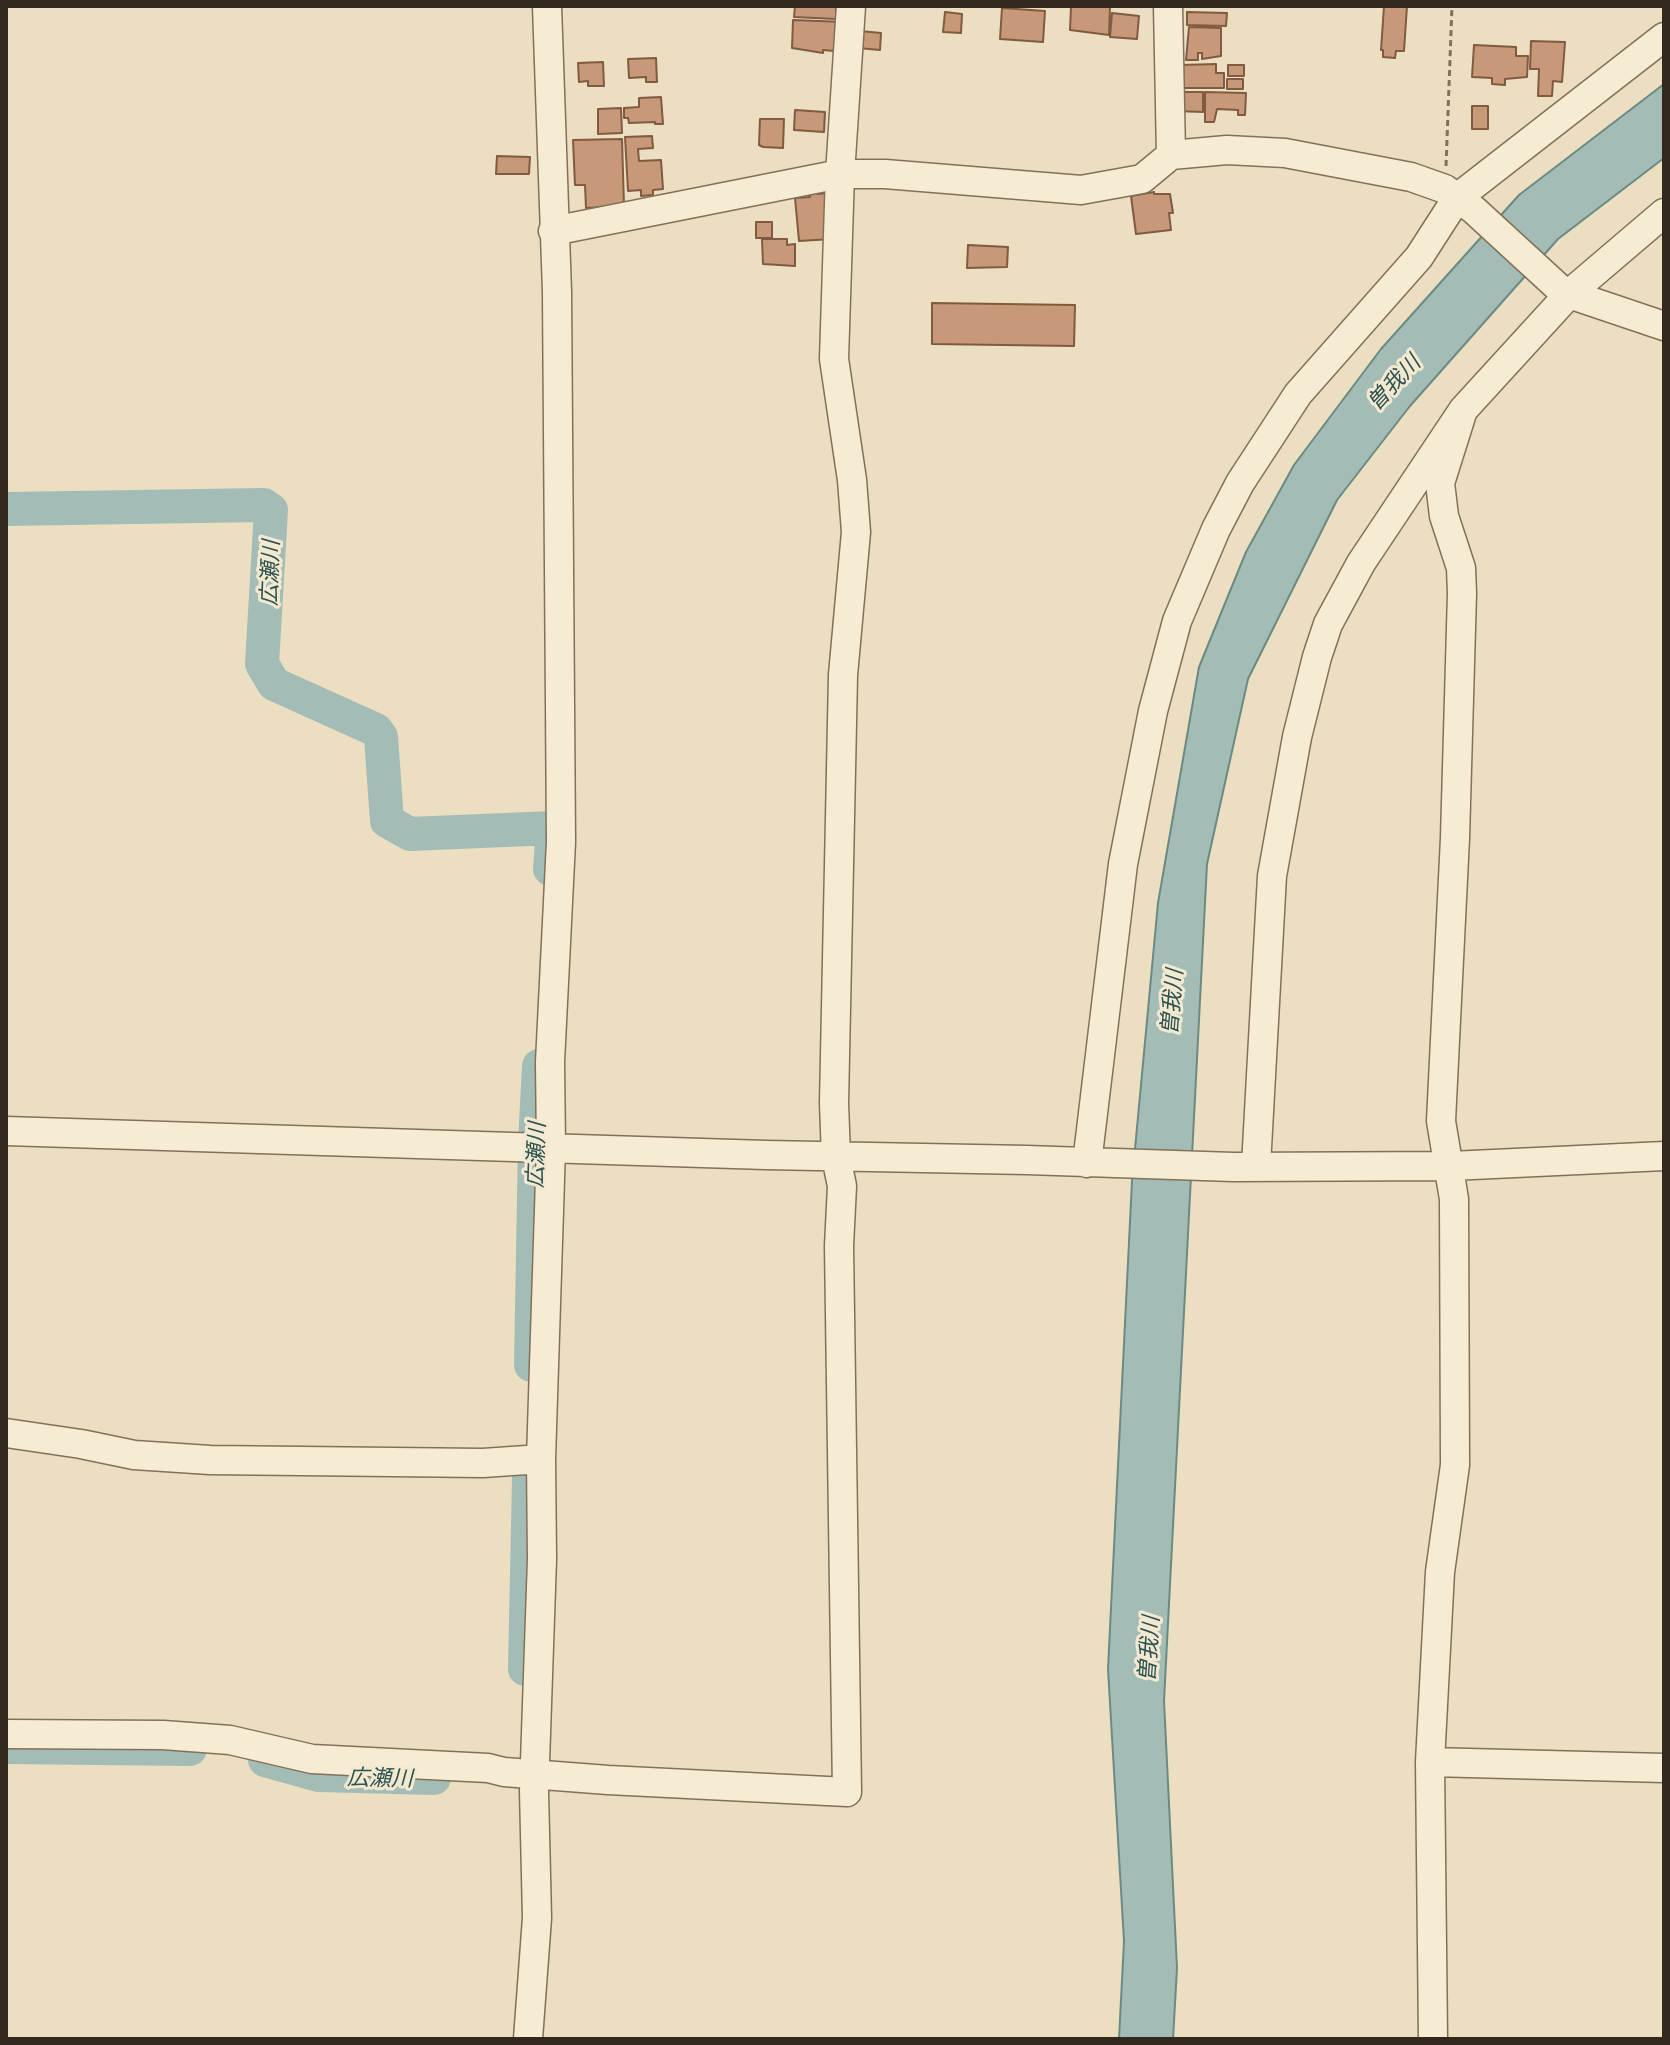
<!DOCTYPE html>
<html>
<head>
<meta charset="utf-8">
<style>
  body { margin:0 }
  #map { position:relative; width:1670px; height:2045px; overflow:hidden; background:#ebdec1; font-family:Georgia,serif }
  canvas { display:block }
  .frame { position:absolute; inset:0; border:8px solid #33281d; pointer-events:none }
</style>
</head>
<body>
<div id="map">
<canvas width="1670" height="2045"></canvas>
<div class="frame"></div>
</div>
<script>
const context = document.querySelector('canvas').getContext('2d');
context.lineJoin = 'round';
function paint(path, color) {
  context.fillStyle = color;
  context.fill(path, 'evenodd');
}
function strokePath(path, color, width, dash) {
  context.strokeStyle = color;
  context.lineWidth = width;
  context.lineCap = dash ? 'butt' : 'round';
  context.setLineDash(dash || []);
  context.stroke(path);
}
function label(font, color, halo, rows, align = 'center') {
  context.font = font + ' Georgia,"Noto Sans JP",serif';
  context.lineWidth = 6;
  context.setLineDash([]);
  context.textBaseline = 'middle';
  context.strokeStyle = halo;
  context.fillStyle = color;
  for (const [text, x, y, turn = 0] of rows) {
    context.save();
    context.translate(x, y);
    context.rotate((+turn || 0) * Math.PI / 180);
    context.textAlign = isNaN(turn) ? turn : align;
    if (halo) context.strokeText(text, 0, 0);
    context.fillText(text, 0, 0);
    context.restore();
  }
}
const water = new Path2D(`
  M 1664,84 L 1664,158 L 1558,239 L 1410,406 L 1337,500 L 1248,679 L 1207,864 L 1164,1701 L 1177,1968 L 1173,2039 L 1119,2039 L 1124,1941 L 1108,1669 L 1132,1181 L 1158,903 L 1199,667 L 1246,552 L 1294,465 L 1381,349 L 1519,195 Z`);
const river = new Path2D(`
  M 6,509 L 264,505 L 271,510 L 262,664 L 274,684 L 376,730 L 381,737 L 387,821 L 410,834 L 553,828 L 550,869
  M 531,1365 L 535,1142 L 539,1066
  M 525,1669 L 529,1478
  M 6,1747 L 190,1749
  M 265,1760 L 319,1775 L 434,1778`);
const building = new Path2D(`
  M 795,6 L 836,6 L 836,19 L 794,17 Z
  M 1071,6 L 1110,7 L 1109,35 L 1070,30 Z
  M 1384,6 L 1407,6 L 1404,51 L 1396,51 L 1395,58 L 1383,57 L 1383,50 L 1381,50 Z
  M 1002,8 L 1045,11 L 1043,42 L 1000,39 Z
  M 945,12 L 962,14 L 961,33 L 943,32 Z
  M 1187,12 L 1227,13 L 1226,26 L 1187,25 Z
  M 1112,13 L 1139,16 L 1137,39 L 1110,37 Z
  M 793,20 L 845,22 L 834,51 L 823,50 L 823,53 L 792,48 Z
  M 1189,27 L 1221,28 L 1221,56 L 1202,59 L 1202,53 L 1198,53 L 1198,60 L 1186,60 Z
  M 860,31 L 881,33 L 880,50 L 858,48 Z
  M 1531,41 L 1565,42 L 1562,82 L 1553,81 L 1552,96 L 1538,96 L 1539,69 L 1530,69 Z
  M 1474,45 L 1516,47 L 1516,56 L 1528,56 L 1527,77 L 1505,79 L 1505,85 L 1492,84 L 1492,78 L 1472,77 Z
  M 656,58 L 657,82 L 646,82 L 646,77 L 629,78 L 628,59 Z
  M 603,62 L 604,86 L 588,86 L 588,81 L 579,82 L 578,63 Z
  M 1216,64 L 1216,73 L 1224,73 L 1224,88 L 1181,88 L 1181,65 Z
  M 1228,65 L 1244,65 L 1244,76 L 1228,76 Z
  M 1227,79 L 1243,79 L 1243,89 L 1227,89 Z
  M 1176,92 L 1203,92 L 1203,112 L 1176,111 Z
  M 1205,92 L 1246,93 L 1245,115 L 1238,115 L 1238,110 L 1217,109 L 1214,122 L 1205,122 Z
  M 661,97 L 663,124 L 655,124 L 655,122 L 629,123 L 628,118 L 624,118 L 624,108 L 639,107 L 639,98 Z
  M 1472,106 L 1488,106 L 1488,129 L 1472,129 Z
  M 621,108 L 622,133 L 598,134 L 598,109 Z
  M 795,110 L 825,112 L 824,132 L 794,130 Z
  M 760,119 L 784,119 L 783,148 L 763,147 L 759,145 Z
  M 652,136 L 653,148 L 638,149 L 639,161 L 661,160 L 663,189 L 653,190 L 653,195 L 641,196 L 641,190 L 628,191 L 625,137 Z
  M 622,139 L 624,206 L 586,208 L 585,185 L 575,185 L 573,140 Z
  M 497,156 L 530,157 L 529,174 L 496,174 Z
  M 809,189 L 818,189 L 818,194 L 826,193 L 832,239 L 799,241 L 795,198 L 810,197 Z
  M 1154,192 L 1154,194 L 1170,194 L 1173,213 L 1169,213 L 1171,230 L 1136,234 L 1131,196 Z
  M 756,222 L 772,222 L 772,238 L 756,238 Z
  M 762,239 L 787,239 L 787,245 L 795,244 L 795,266 L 763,264 Z
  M 968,245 L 1008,247 L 1007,267 L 967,268 Z
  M 932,303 L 1075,305 L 1074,346 L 932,344 Z`);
const path = new Path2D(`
  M 1446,166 L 1452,6`);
const minor = new Path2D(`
  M 1168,6 L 1171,155
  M 553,231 L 840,174 L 885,174 L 1081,190 L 1142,179 L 1171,155 L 1227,150 L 1285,153 L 1411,177 L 1445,189 L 1474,210 L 1560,289 L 1569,294 L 1664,326
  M 6,1131 L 766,1155 L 1027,1160 L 1233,1167 L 1451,1166 L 1664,1156
  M 1087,1163 L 1123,864 L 1153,711 L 1177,621 L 1216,529 L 1240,483 L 1298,394 L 1419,257 L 1457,198 L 1664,37
  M 1256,1166 L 1272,876 L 1297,737 L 1317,657 L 1328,624 L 1361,563 L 1463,410 L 1569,294 L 1664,213
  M 6,1433 L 81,1444 L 134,1455 L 210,1460 L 483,1463 L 541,1459
  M 6,1734 L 163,1735 L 230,1740 L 312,1759 L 488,1768 L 504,1772 L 608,1780 L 847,1792 L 839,1246 L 842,1186 L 836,1157 L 834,1103 L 843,675 L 856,532 L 852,480 L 834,359 L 840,174 L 851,6
  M 1430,1762 L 1664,1768
  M 528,2039 L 537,1918 L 534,1791 L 542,1559 L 541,1459 L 551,1148 L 550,1062 L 561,842 L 557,292 L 547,6
  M 1433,2039 L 1430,1762 L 1440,1572 L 1455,1465 L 1454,1199 L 1441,1121 L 1455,838 L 1462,593 L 1461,568 L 1444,516 L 1440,483 L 1463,410`);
const waterNames = [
  ["曽我川",1393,382,-47],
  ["広瀬川",269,573,-88],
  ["曽我川",1171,1002,-85],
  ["広瀬川",535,1155,-88],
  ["曽我川",1148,1649,-86],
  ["広瀬川",380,1777,1]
];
paint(water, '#a3bdb6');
strokePath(water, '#6b8a83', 2);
strokePath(river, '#a3bdb6', 34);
paint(building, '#c79979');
strokePath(building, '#805a41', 2);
strokePath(minor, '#83705a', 31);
strokePath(path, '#83705a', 3, [6, 4]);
strokePath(minor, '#f6ecd3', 28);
label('italic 22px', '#2d5250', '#f3e9d0', waterNames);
</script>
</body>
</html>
